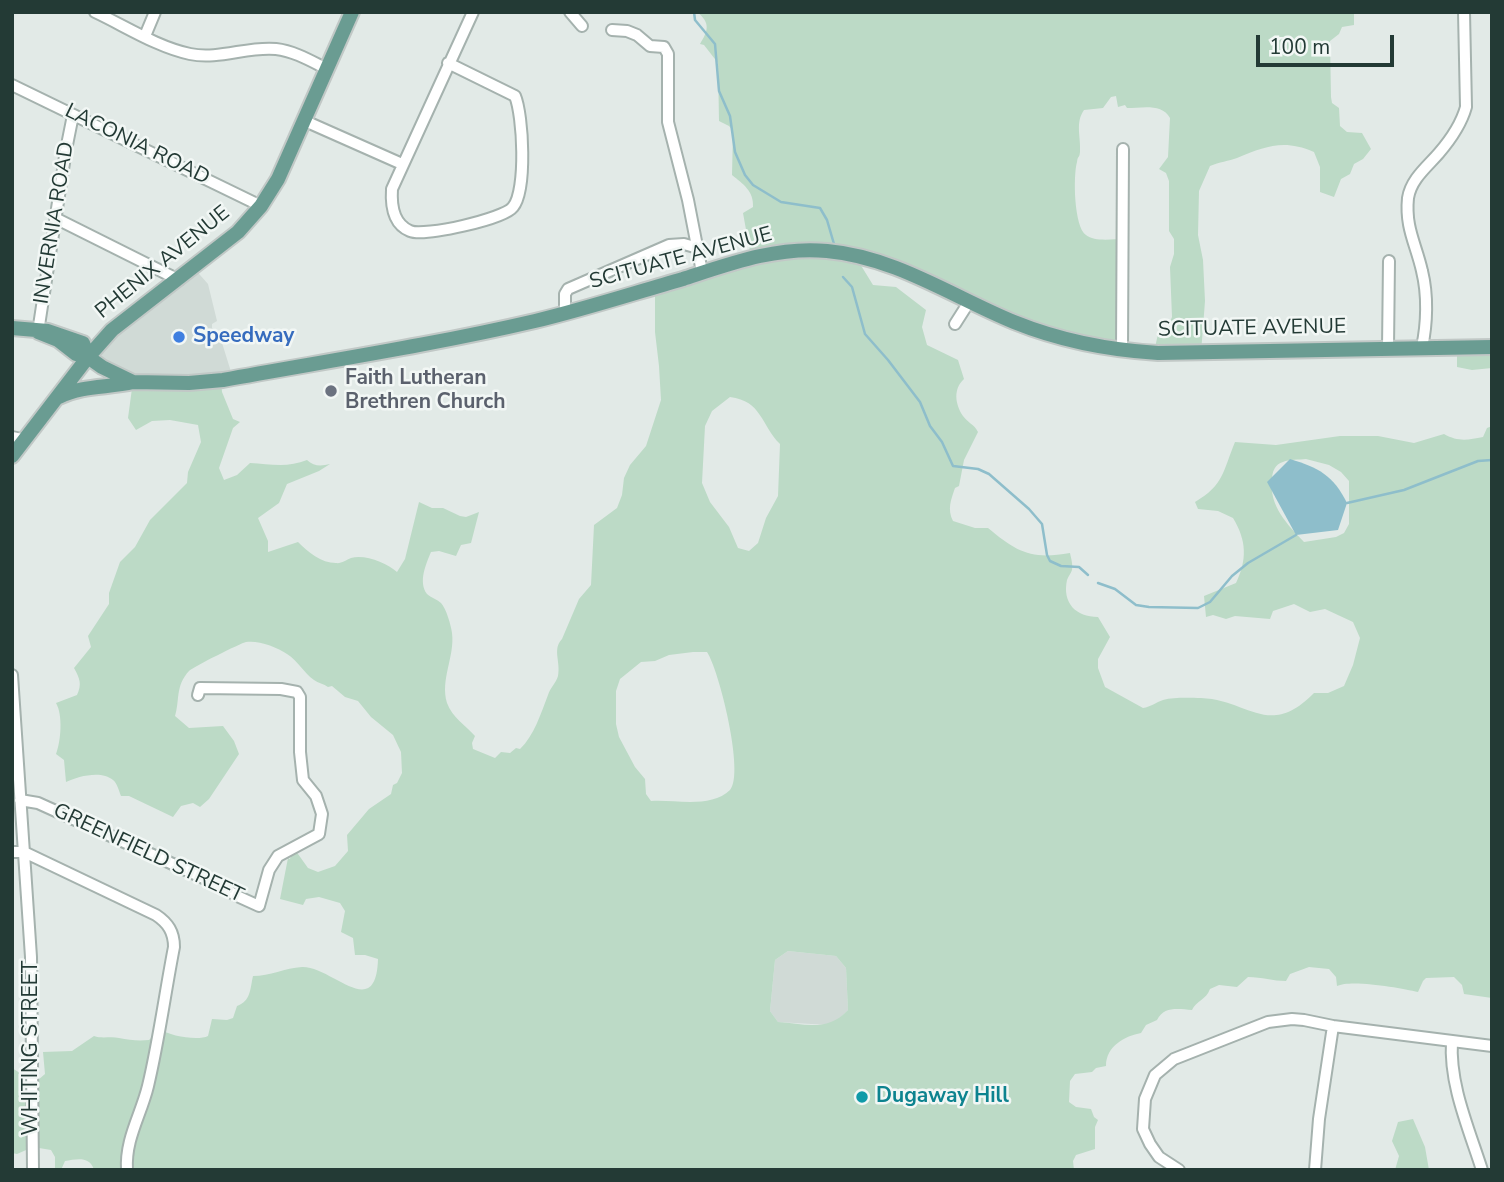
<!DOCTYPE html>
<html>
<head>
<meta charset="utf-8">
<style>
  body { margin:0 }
  #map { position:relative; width:1504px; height:1182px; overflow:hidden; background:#e2eae7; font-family:"Nunito Sans",sans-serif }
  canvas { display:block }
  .frame { position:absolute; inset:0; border:14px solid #233a35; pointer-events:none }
  .scale { position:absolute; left:1256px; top:35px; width:138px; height:32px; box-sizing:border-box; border:4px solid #233a35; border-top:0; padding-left:9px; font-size:21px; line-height:24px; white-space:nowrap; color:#233a35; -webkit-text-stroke:5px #f2f7f5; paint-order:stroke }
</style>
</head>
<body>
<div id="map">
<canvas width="1504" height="1182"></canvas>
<div class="frame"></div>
<div class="scale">100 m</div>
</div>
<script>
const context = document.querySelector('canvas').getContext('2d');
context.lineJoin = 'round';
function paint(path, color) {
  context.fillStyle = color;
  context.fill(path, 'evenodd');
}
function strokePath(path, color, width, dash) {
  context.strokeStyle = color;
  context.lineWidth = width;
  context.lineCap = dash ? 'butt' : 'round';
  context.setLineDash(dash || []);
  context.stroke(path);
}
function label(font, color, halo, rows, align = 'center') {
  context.font = font + ' "Nunito Sans",sans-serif';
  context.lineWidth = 5;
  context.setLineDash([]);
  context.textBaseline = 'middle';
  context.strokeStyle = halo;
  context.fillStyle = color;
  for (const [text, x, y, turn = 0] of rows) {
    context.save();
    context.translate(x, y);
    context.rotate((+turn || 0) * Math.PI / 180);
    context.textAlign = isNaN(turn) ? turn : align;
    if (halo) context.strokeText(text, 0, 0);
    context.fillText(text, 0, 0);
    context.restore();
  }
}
const built = new Path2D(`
  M 193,267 L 208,284 L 217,321 L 212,324 L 212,328 L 218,330 L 232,375 L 133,381 L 88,356 Z
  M 788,951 L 836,956 L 846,968 L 848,1010 L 837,1021 L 828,1025 L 778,1022 L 770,1011 L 775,960 Z`);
const green = new Path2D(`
  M 697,12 L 1354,12 L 1354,25 L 1342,27 L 1339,34 L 1330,41 L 1331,97 L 1332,103 L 1339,108 L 1340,126 L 1347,132 L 1362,133 L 1371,149 L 1363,159 L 1354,164 L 1350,174 L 1341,179 L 1334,197 L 1320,192 L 1320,167 L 1314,152 C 1284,139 1266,146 1237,158 C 1229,161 1219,162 1210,166 L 1199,191 L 1198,235 L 1203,260 L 1205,301 L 1201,353 L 1154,352 L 1158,334 L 1166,331 L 1172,317 L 1170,267 L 1174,254 L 1174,239 L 1169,231 L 1169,181 L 1166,173 L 1159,169 L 1168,157 L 1170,118 C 1162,103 1142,108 1127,108 L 1125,105 L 1118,107 L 1116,96 L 1111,97 L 1103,108 L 1084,110 C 1075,123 1081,136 1080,152 C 1079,160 1078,154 1077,162 C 1073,176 1074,227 1086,235 C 1094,242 1113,239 1123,239 L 1121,350 L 1064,340 L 857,259 L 873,285 L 896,287 L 926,310 L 922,327 L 927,345 L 958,360 L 964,379 C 953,389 955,404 963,416 C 968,423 974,424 978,432 L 964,460 L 959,486 L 955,488 C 951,500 947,509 953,521 L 975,528 L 988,528 C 1017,552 1031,560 1070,553 C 1071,558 1073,564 1072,570 C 1071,573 1068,577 1067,580 C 1062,603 1076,617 1098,617 L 1110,637 L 1098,659 L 1098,668 L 1105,687 L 1143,708 C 1151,707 1156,702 1163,700 C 1174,697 1190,698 1201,698 C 1249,700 1269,739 1314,693 L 1328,693 L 1344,686 L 1353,665 L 1360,638 L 1353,622 L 1325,609 L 1310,612 L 1294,604 L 1273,611 L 1270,619 L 1235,616 L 1226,619 L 1213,615 L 1206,617 L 1204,596 L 1236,583 C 1247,560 1247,541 1233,518 L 1218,511 L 1198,509 L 1195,502 C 1224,485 1223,471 1235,442 L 1276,445 L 1340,436 L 1378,436 L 1414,443 L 1444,434 C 1458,442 1468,440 1483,437 L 1487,428 L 1492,426 L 1492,998 L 1464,994 L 1462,985 L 1454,977 L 1426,978 L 1423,981 L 1418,992 C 1401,988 1351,979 1337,986 L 1336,977 L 1329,969 L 1309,967 L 1290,974 L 1286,981 C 1273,981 1262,977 1248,977 L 1237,987 L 1219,985 L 1210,989 C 1206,1000 1196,1001 1192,1010 C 1178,1009 1164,1006 1157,1020 L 1146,1025 L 1141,1033 C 1125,1036 1106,1046 1106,1066 L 1096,1068 L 1092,1072 L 1075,1074 L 1070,1081 L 1069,1102 L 1076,1107 L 1091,1109 L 1094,1117 L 1098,1120 L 1095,1127 L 1095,1149 L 1076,1155 L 1073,1161 L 1074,1170 L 94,1170 C 90,1156 77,1159 65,1161 L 61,1170 L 55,1170 L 55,1157 L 51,1150 L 33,1147 L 17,1154 L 12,1153 L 12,1068 L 31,1080 L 38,1080 L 45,1074 L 43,1052 L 72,1051 L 94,1036 C 102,1039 111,1036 119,1038 C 129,1040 138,1041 149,1040 L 160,1029 C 169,1036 198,1041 208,1036 L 212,1019 L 227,1020 L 233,1018 L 237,1006 C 251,1001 250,989 253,976 C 270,976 285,968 302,967 C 332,966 376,1023 378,959 L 365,955 L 355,955 L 353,938 L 341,932 L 345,911 L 340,903 L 319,897 L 306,899 L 303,905 L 280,899 L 288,858 L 290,859 L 293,847 L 308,868 L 318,872 L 335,866 L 348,851 L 347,835 L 369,809 L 391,794 L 393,785 L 397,783 L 402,773 L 401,752 L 393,735 L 371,717 L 358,701 L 345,697 L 332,686 L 328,687 C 324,684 318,683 314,680 C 304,673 298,661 287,654 C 277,647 258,640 246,642 C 241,643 193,667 189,671 C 175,686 180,701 175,716 L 189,728 L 223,726 L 234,741 L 239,754 L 209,799 L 200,807 L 193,803 L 181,806 L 173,817 L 129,796 L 121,796 C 119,791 117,783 113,780 C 102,770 78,776 66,782 L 64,760 L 56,754 C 61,741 63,715 56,703 L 77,695 C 82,684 80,679 74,668 L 91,647 L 88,636 L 109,604 L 109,593 L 120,562 L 135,547 L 150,520 L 187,483 L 188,472 L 201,442 L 198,425 L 170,420 L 152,421 L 136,430 L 128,418 L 133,381 L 221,379 L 222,392 L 233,419 L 240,422 L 233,428 L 219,468 L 224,480 L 237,475 L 250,463 C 270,464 288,468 307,460 C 314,467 322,466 330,464 L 319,471 L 287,484 L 279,503 L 258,518 L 268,541 L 268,552 L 298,542 C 308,552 321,563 336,563 C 341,564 346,560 351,558 C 365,554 387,563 397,572 L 405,559 L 419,502 L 432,508 L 443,508 L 460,516 L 466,517 L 479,512 L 471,543 L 461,545 L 456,556 L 439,551 L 431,552 C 426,564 418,582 427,594 C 431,598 437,599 441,603 C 446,608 451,625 452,633 C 455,657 440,679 447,703 C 452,717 466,726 475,736 L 472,743 L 473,749 L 495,758 L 501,752 L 510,753 L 516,748 L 520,749 C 534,736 541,713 548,695 C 550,688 556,683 558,676 C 561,662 552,649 562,639 L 579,599 L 591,585 L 594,525 L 617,508 L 622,495 L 624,478 L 630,465 L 646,446 L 661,400 L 659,366 L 655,332 L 655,288 L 751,257 L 743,213 L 753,207 C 754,191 743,184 732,175 L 733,131 L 729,126 L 719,121 L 718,63 L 704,45 L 700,44 C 708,31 711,23 697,12 ZM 730,397 C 762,401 761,425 780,444 L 778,496 L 766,518 L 758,543 L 749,551 L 738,548 L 729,527 L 710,502 L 702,483 L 705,426 L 712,411 ZM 1306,459 L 1329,465 L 1341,472 L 1349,481 L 1349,524 L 1344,533 L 1336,537 L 1304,542 C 1287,524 1269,506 1272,480 C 1272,472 1275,464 1283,462 C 1289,459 1299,460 1306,459 ZM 693,652 L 707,652 C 719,670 745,774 730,790 C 711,809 673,799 651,801 L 646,794 L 645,779 L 635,767 L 619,737 L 616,724 L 616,691 L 620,679 L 641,662 L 655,661 L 669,655 ZM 788,951 L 836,956 L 846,968 L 848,1010 C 828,1032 805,1024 778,1022 L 770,1011 L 775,960 Z
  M 1492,347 L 1492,368 L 1472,370 L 1457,367 L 1457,348 Z
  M 1413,1119 L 1425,1147 L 1429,1170 L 1395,1170 L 1399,1156 L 1392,1141 L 1398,1122 Z`);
const water = new Path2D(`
  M 1290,459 C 1319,468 1333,475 1347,503 L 1338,530 L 1296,535 L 1267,482 Z`);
const stream = new Path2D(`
  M 694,12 L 695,20 L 715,44 L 719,91 L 730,116 L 735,152 L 745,175 L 753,185 L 781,202 L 820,208 L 827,220 L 834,244
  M 843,277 L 852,287 L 865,334 L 888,360 L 920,402 L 930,426 L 942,442 L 953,466 L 978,469 L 989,474 L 1029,509 L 1042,524 L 1047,555 L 1050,561 L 1061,566 L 1079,567 L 1088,575
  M 1347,503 L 1404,490 L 1478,461 L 1492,460
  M 1098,583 L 1115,589 L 1136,605 L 1149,607 L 1198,608 L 1210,602 L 1232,576 L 1248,563 L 1296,535`);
const minor = new Path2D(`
  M 95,12 C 125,26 157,47 190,54 C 219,60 248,46 276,49 C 294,51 311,61 327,69
  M 570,12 L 582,26
  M 612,30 L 627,31 L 637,35 L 650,46 L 664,47 L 668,54 L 668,122 L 688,200 L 702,272
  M 145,36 L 155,12
  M 448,63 L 515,96 C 523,115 527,190 513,207 C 504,219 424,237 410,231 C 393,224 391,204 392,189 L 473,12
  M 12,85 L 261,206
  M 305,121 L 402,164
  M 55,218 L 179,280
  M 565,312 L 565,294 L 568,289 L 669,245 L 684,244 L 698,248
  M 955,324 L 969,302
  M 38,332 L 66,150 L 73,115
  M 1422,347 C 1427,324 1428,295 1422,271 C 1416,244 1405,228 1408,198 C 1411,179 1427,167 1439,153 C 1451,139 1461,125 1466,107 L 1464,12
  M 1388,348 L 1389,261
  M 1122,350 L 1123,149
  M 12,437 L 26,440
  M 12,675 L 31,957 L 33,1170
  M 20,800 L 38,803 L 219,885 L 237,896 L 259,906 L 269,870 L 278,856 L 319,834 L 322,814 L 316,796 L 303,780 L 300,752 L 300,697 L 297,692 L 281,689 L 200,688 L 198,695
  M 12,852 L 24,852 L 156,915 C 168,923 174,932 174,947 C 165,993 159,1040 148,1086 C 141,1115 125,1139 127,1170
  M 1452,1041 C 1449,1084 1469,1129 1482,1170
  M 1179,1170 L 1159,1157 L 1150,1144 L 1143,1129 L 1145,1099 L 1155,1075 L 1174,1059 L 1268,1022 L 1292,1019 L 1304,1020 L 1333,1026 L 1492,1046
  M 1315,1170 L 1319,1119 L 1333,1026`);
const major = new Path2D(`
  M 12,328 L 48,331 L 83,343 L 88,357
  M 38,332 L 58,340 L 76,354 L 88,357 L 102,367 L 133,382 L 189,383 L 223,380 C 327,361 432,345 535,321 C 585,309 634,293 683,279 C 729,264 777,246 827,251 C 895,257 953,297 1014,322 C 1061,341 1108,350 1158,353 L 1492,347
  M 59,397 C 83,385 108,388 133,382
  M 12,456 L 88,357 L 112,330 L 238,232 L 261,206 L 278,179 L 352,12`);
const markers = [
  [179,337,7,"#3f7fe0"],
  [331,391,7,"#6b7280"],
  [862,1097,7,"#0f9aa8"]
];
const streetNames = [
  ["LACONIA ROAD",137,145,26],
  ["INVERNIA ROAD",55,223,-81],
  ["SCITUATE AVENUE",681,259,-15],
  ["PHENIX AVENUE",163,263,-39],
  ["SCITUATE AVENUE",1252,329,-1],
  ["GREENFIELD STREET",148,854,25],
  ["WHITING STREET",32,1048,-90]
];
const shopNames = [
  ["Speedway",193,337]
];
const worshipNames = [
  ["Faith Lutheran",345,379],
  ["Brethren Church",345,403]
];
const cultureNames = [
  ["Dugaway Hill",876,1097]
];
paint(built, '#d0dad6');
paint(green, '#bcdac6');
paint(water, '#8ebecb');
strokePath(stream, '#8ebecb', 2.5);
strokePath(minor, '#a5b2ae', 14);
strokePath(major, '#c1c8c6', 18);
strokePath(minor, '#fff', 10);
strokePath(major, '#6a9c92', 14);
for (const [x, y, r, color] of markers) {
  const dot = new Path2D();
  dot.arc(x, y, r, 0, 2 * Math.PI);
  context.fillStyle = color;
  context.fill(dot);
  strokePath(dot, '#f2f7f5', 2.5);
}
label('21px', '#233a35', '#f2f7f5', streetNames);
label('bold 21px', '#366cbe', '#f2f7f5', shopNames, 'left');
label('bold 21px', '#5b616d', '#f2f7f5', worshipNames, 'left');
label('bold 21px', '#0d838f', '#f2f7f5', cultureNames, 'left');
</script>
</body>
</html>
